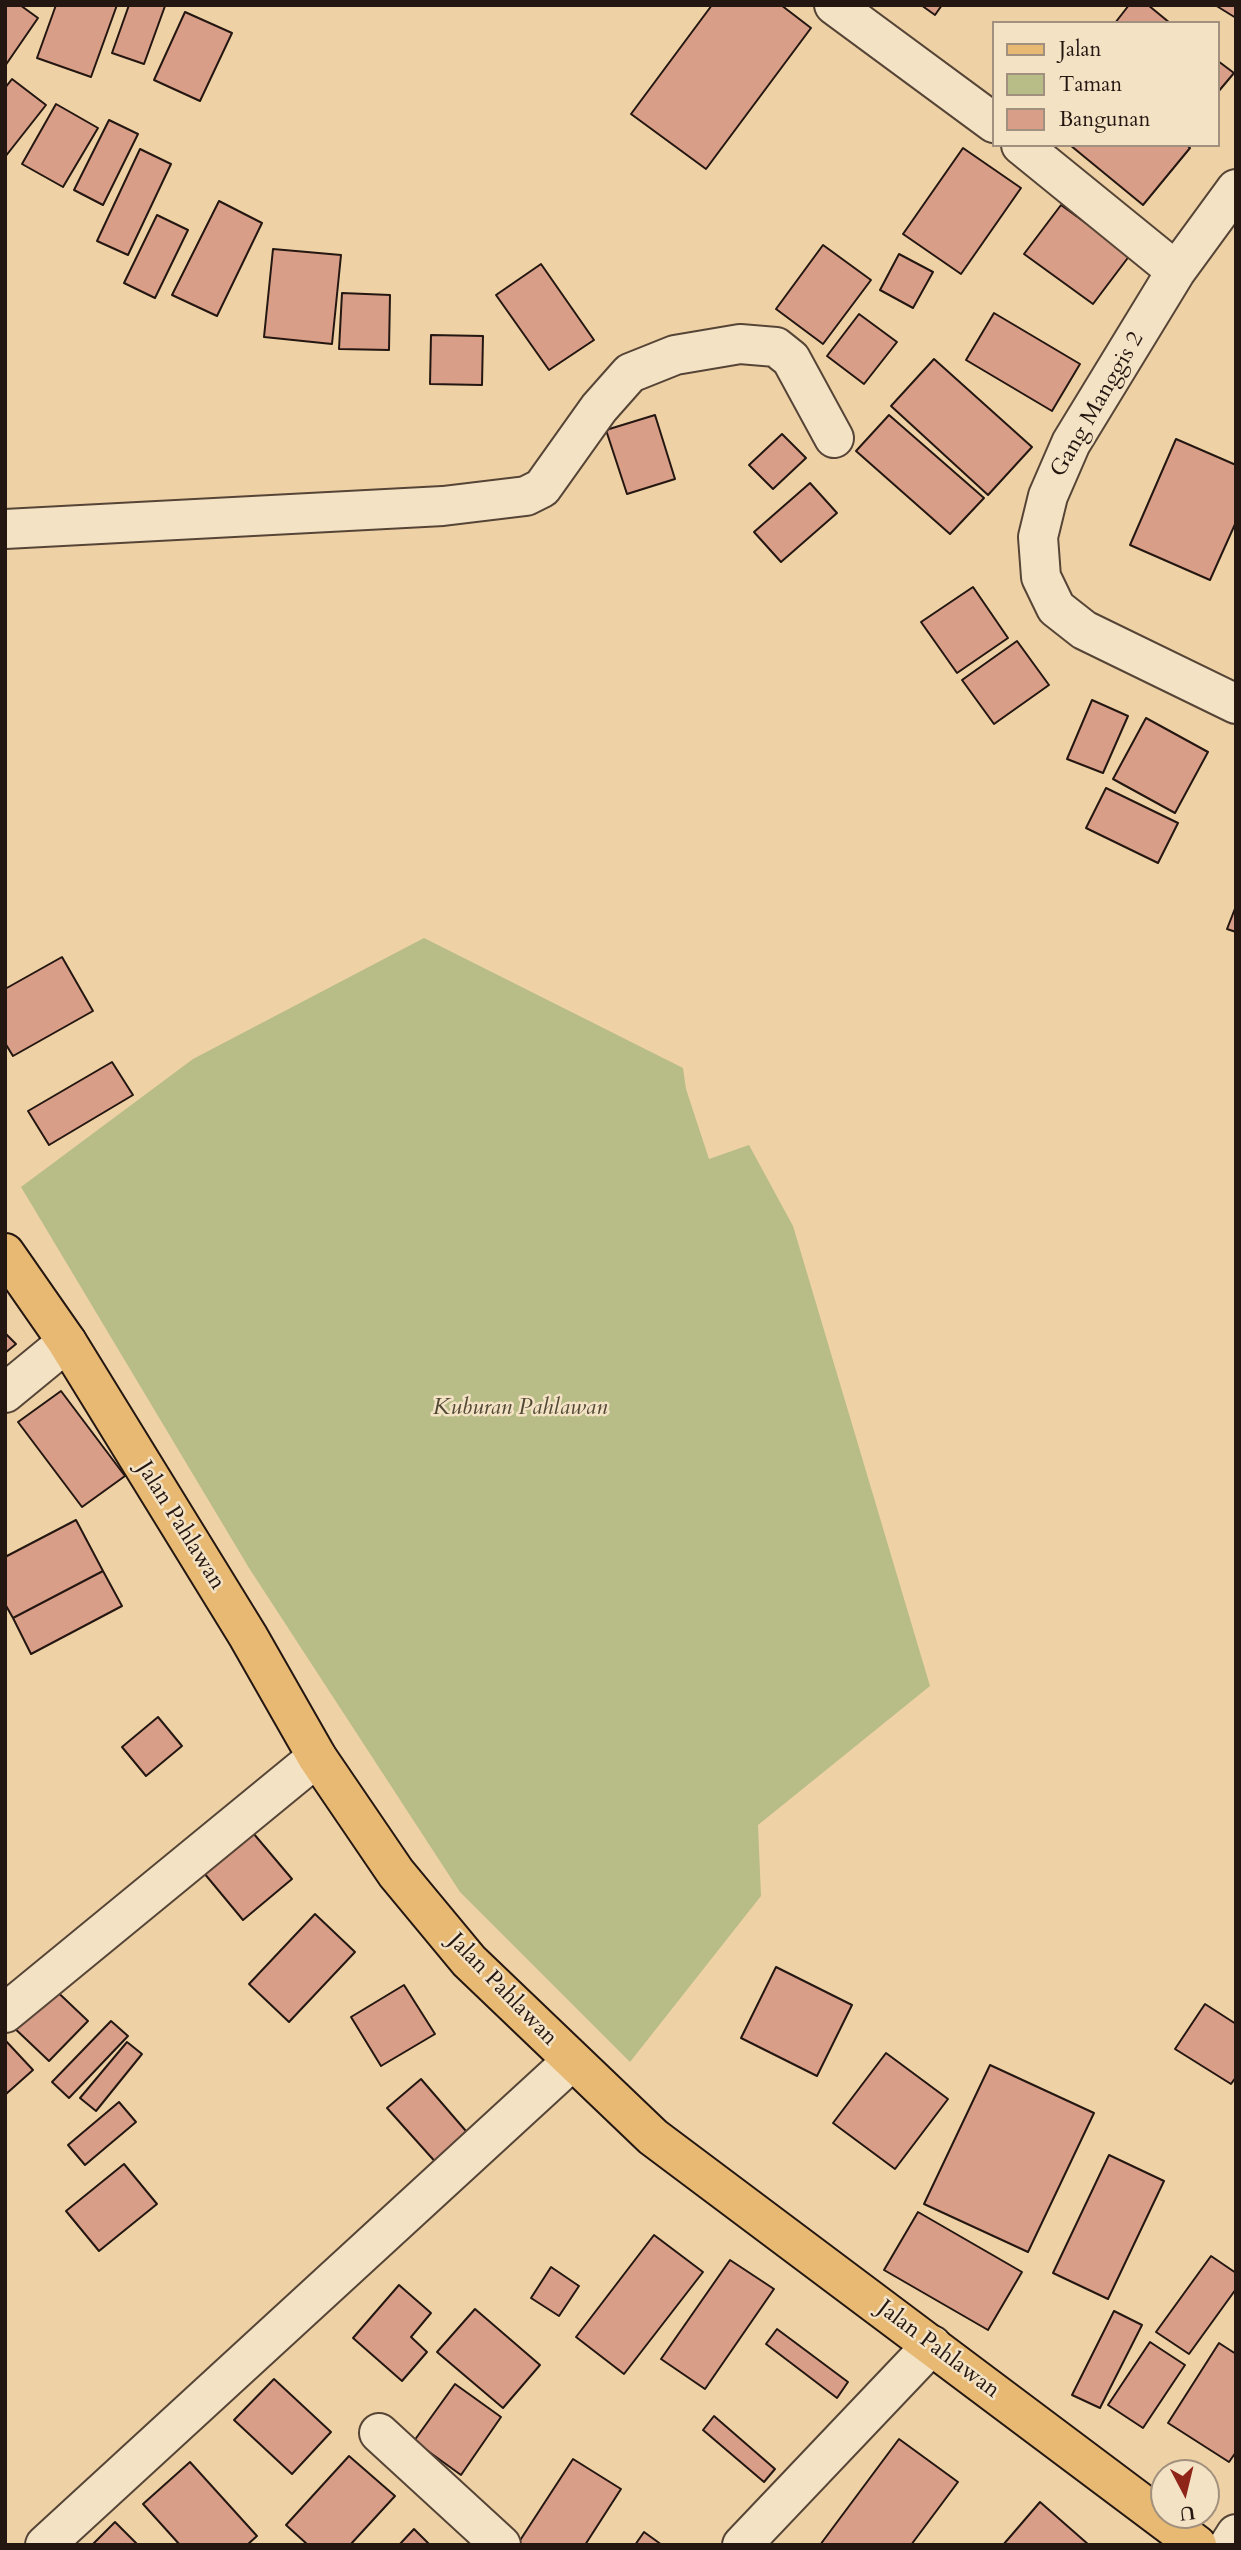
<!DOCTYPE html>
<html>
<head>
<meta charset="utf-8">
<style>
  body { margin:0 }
  #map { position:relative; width:1241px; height:2550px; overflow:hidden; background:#eed2a6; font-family:Cardo,serif }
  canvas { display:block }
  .frame { position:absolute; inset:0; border:7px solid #241611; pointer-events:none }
  .legend { position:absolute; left:992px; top:21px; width:228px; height:126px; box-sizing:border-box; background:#f4e2c5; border:2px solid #a1907d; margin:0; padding:9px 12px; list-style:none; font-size:21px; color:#241611 }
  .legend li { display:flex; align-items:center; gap:14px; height:35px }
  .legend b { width:35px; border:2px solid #a1907d }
  .north { position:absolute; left:1150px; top:2459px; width:70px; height:70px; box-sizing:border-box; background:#f4e2c5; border:2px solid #a1907d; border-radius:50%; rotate:173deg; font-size:19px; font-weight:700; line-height:28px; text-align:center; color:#241611 }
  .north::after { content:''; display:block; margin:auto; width:24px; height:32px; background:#8f2418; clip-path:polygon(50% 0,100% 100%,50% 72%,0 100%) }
</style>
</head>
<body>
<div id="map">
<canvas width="1241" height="2550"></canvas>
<div class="frame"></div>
<ul class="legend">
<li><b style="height:9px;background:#e7b973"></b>Jalan</li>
<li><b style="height:19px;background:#b8bc87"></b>Taman</li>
<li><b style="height:19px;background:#d89e87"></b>Bangunan</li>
</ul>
<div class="north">U</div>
</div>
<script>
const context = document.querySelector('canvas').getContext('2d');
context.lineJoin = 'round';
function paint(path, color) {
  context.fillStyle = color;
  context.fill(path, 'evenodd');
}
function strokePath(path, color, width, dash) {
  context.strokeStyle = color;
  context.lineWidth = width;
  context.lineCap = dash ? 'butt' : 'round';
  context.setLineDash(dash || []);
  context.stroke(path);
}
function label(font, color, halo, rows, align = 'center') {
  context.font = font + ' Cardo,serif';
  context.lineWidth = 5;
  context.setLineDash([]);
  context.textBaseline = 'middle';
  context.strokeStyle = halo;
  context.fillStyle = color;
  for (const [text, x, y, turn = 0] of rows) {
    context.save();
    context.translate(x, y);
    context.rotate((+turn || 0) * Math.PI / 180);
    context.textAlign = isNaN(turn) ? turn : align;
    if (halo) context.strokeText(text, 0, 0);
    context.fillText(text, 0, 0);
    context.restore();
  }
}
const green = new Path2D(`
  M 424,938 L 683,1068 L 686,1089 L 709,1159 L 749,1145 L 793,1226 L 930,1686 L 758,1825 L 761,1896 L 630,2062 L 460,1892 L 249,1568 L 21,1187 L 193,1059 Z`);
const building = new Path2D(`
  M 5,5 L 20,5 L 38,18 L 5,66 Z
  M 56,5 L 117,5 L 91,77 L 37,58 Z
  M 129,5 L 165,6 L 144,64 L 112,53 Z
  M 712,5 L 781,5 L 811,28 L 706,169 L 631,114 Z
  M 921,5 L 942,5 L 935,15 Z
  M 1129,5 L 1148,5 L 1170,23 L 1115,23 Z
  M 1215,5 L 1236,5 L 1236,18 Z
  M 185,12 L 232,33 L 200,101 L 154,80 Z
  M 1218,61 L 1234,73 L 1218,92 Z
  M 12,79 L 46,105 L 5,157 L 5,88 Z
  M 56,104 L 98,128 L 63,187 L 22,164 Z
  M 109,120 L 138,134 L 103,205 L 74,190 Z
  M 1070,145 L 1187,145 L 1190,148 L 1143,205 Z
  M 963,148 L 1021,188 L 961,274 L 903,234 Z
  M 140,149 L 171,164 L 128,255 L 97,241 Z
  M 219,201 L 262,223 L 217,316 L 172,295 Z
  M 1061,205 L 1130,255 L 1093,304 L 1024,254 Z
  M 157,215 L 188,230 L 155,298 L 124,283 Z
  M 823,245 L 871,280 L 823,344 L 776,309 Z
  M 273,249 L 341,255 L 332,344 L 264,337 Z
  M 899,254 L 933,272 L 913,308 L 880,290 Z
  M 541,264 L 594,340 L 549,370 L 496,295 Z
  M 342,293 L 390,295 L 389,350 L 339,349 Z
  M 994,313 L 1080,364 L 1052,411 L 966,360 Z
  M 859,314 L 897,342 L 864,384 L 827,356 Z
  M 431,335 L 483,336 L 482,385 L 430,384 Z
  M 934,359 L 1032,447 L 988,495 L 891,406 Z
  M 655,415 L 675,479 L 627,494 L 606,430 Z
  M 889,415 L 984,498 L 950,534 L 856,451 Z
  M 782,434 L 806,458 L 773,489 L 749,465 Z
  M 1176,439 L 1236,465 L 1236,522 L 1210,580 L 1130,545 Z
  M 810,483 L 837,513 L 781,562 L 754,532 Z
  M 973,587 L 1008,638 L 957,673 L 921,622 Z
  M 1017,641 L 1049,685 L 994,724 L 962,680 Z
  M 1092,700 L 1128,716 L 1103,773 L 1067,759 Z
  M 1146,718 L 1208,752 L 1175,813 L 1113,779 Z
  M 1106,788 L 1178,823 L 1158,863 L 1086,828 Z
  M 1236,906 L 1236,932 L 1227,929 Z
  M 62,957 L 93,1011 L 13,1056 L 5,1043 L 5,989 Z
  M 112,1062 L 133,1095 L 49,1145 L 28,1111 Z
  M 5,1333 L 16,1344 L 5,1353 Z
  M 61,1391 L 125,1476 L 82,1507 L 18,1422 Z
  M 76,1520 L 103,1571 L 13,1618 L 5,1604 L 5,1557 Z
  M 103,1571 L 122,1606 L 31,1654 L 13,1618 Z
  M 158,1717 L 182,1746 L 146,1776 L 122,1747 Z
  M 248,1827 L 292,1879 L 243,1920 L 199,1867 Z
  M 315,1914 L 355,1952 L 289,2022 L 249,1984 Z
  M 776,1967 L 852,2005 L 817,2076 L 741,2038 Z
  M 48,1983 L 88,2021 L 49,2061 L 9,2023 Z
  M 404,1985 L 435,2034 L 381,2066 L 351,2017 Z
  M 1205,2004 L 1236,2024 L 1236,2077 L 1231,2084 L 1175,2049 Z
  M 111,2021 L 128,2036 L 69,2098 L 52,2082 Z
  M 5,2040 L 33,2070 L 6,2094 L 5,2093 Z
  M 127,2042 L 142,2054 L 96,2111 L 80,2098 Z
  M 886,2053 L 948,2099 L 895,2169 L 833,2123 Z
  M 990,2065 L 1094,2113 L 1028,2252 L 924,2204 Z
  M 421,2079 L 472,2138 L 439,2166 L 387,2108 Z
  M 119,2102 L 136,2122 L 85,2165 L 68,2145 Z
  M 1109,2155 L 1164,2181 L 1108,2299 L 1053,2273 Z
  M 124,2164 L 157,2204 L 99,2251 L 66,2211 Z
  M 918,2212 L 1022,2272 L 988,2330 L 884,2270 Z
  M 654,2235 L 703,2272 L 624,2374 L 576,2337 Z
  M 1211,2256 L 1236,2273 L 1236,2289 L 1189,2354 L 1156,2332 Z
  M 730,2260 L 774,2289 L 705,2389 L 661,2359 Z
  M 551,2267 L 579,2286 L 559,2316 L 531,2298 Z
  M 399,2285 L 431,2313 L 411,2337 L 427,2352 L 402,2381 L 353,2338 Z
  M 475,2309 L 540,2365 L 503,2408 L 437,2352 Z
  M 1114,2311 L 1142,2325 L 1100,2408 L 1072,2395 Z
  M 777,2329 L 848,2382 L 837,2398 L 766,2344 Z
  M 1150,2342 L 1185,2365 L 1143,2428 L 1108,2405 Z
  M 1219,2343 L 1236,2354 L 1236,2452 L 1229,2462 L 1168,2423 Z
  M 274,2379 L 331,2432 L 292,2474 L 234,2420 Z
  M 455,2384 L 501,2417 L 461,2475 L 414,2441 Z
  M 714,2416 L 775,2469 L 764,2482 L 703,2430 Z
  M 899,2439 L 958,2482 L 911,2545 L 820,2545 Z
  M 349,2456 L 395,2496 L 350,2545 L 308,2545 L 286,2525 Z
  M 573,2459 L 621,2489 L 585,2545 L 517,2545 Z
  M 190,2462 L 257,2536 L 247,2545 L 180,2545 L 143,2504 Z
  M 1040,2502 L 1089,2545 L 1003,2545 Z
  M 115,2522 L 138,2545 L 92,2545 Z
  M 414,2529 L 430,2545 L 399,2545 Z
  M 644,2532 L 662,2545 L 635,2545 Z`);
const minor = new Path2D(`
  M 834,5 L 994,123
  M 1021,145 L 1176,271
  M 1236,189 L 1176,271 L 1071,443 L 1048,496 L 1038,537 L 1041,577 L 1056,608 L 1084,630 L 1236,704
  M 5,529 L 443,506 L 526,496 L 542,488 L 599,408 L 630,373 L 675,355 L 740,344 L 776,347 L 791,359 L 834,438
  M 5,1393 L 67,1342
  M 5,2013 L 317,1757
  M 379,2433 L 501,2545
  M 45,2545 L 572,2061
  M 742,2545 L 932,2345
  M 1229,2545 L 1236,2534`);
const major = new Path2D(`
  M 5,1253 L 67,1342 L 248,1636 L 317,1757 L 396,1873 L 469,1961 L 653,2137 L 1197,2545`);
const streetNames = [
  ["Gang Manggis 2",1098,405,-60],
  ["Jalan Pahlawan",180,1526,58],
  ["Jalan Pahlawan",502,1990,46],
  ["Jalan Pahlawan",938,2350,37]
];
const parkNames = [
  ["Kuburan Pahlawan",520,1409]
];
paint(green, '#b8bc87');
paint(building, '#d89e87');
strokePath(building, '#241611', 2);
strokePath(minor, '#564536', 42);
strokePath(major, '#241611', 42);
strokePath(minor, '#f4e2c5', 38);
strokePath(major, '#e7b973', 38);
label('23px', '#241611', '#f4e2c5', streetNames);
label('italic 23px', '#504834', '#f4e2c5', parkNames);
</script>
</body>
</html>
